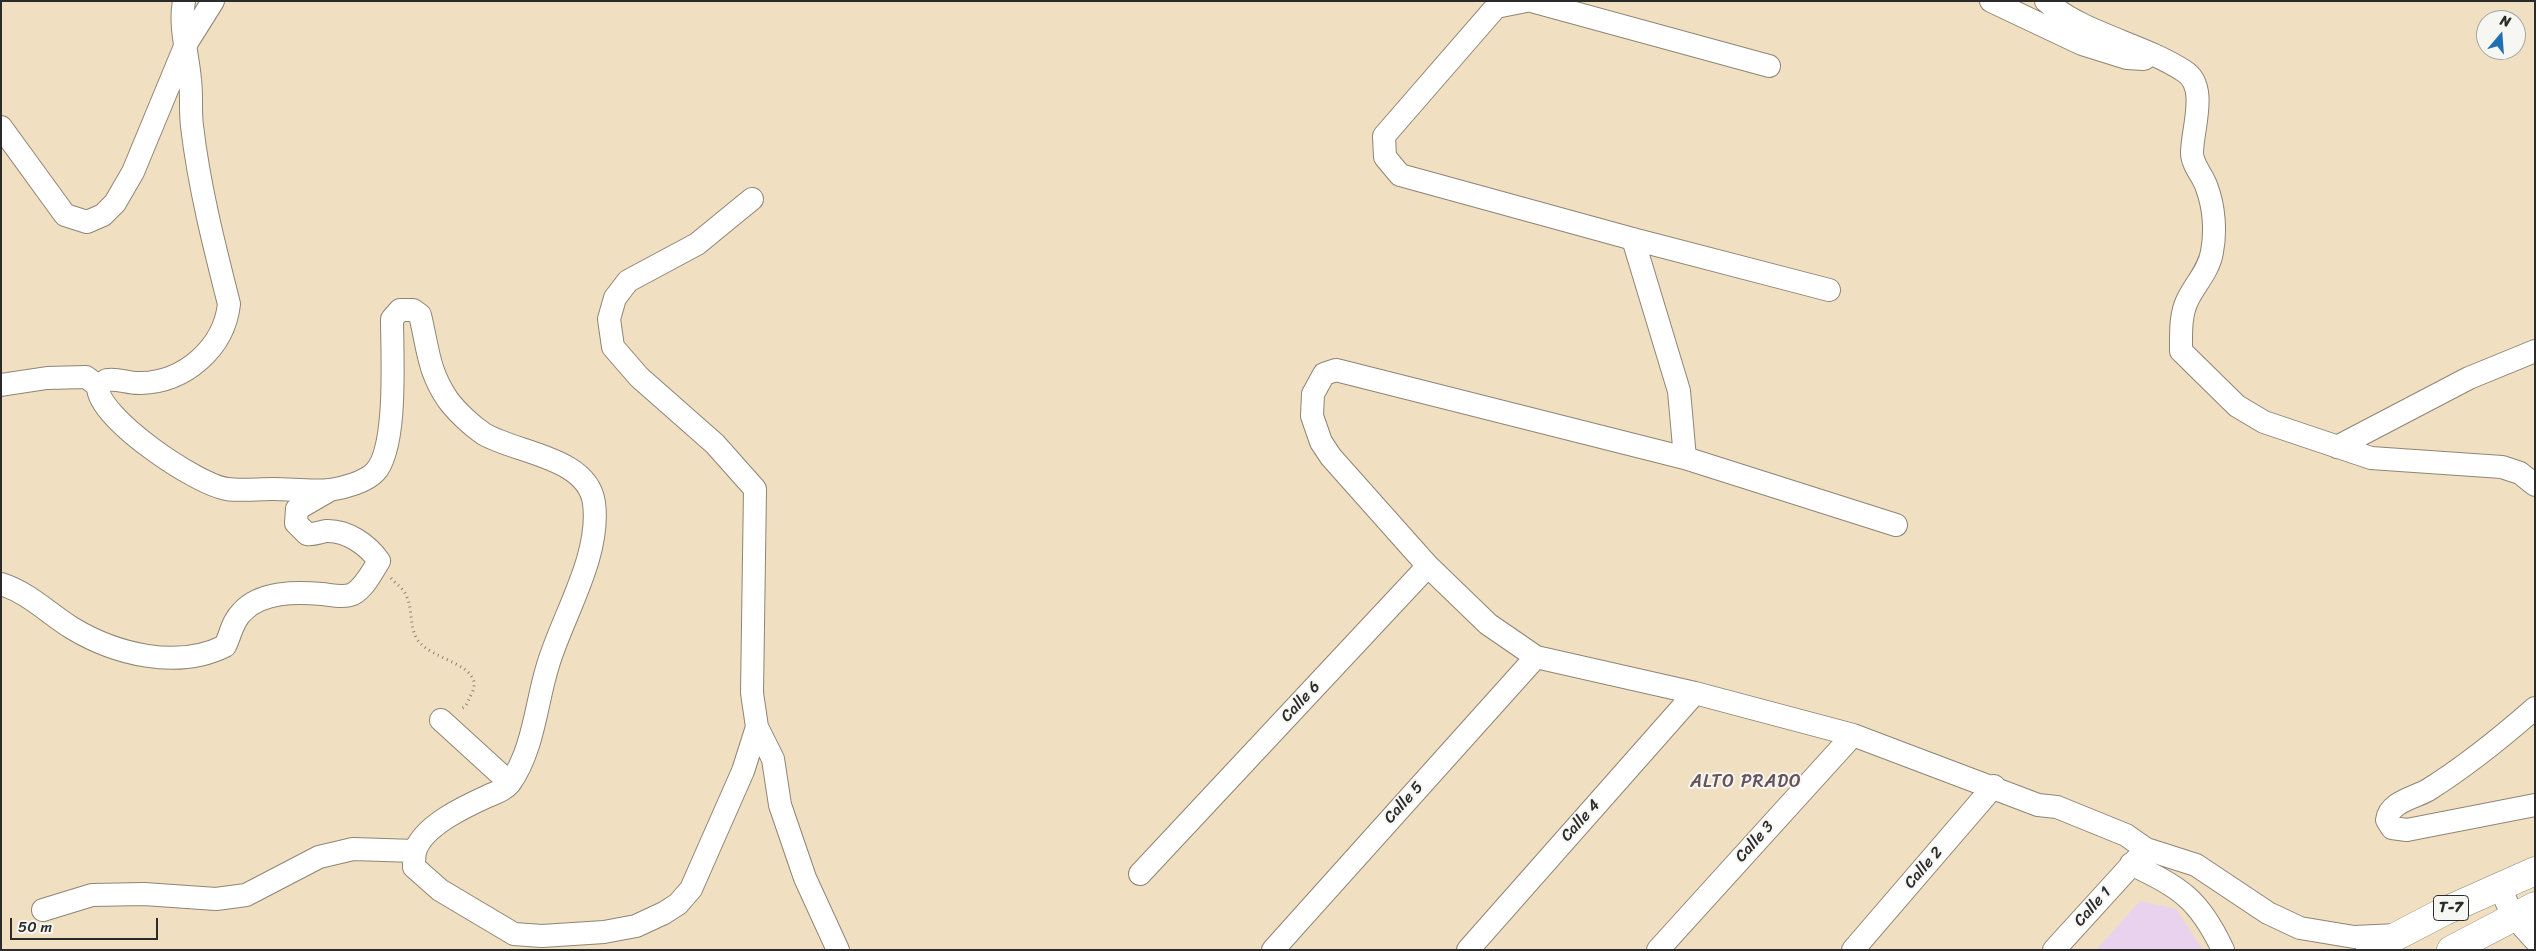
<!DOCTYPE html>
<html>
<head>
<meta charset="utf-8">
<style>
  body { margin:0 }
  #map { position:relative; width:2536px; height:951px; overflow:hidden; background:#f0dfc0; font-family:Sriracha,sans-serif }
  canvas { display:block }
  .frame { position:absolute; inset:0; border:2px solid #2b2b2b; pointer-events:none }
  .north { position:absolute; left:2476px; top:10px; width:50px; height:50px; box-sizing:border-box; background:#f6f6f2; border:1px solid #a5a5a2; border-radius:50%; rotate:18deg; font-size:14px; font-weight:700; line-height:20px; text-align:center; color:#2b2b2b }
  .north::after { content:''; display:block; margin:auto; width:18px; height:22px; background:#1f6fb2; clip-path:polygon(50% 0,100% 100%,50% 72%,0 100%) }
  .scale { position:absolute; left:10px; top:918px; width:148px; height:22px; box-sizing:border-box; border:2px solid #2b2b2b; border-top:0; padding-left:6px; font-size:15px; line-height:18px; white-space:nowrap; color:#2b2b2b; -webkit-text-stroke:4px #f6f6f2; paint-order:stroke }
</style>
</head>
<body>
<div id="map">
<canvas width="2536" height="951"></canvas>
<div class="frame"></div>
<div class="north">N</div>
<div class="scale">50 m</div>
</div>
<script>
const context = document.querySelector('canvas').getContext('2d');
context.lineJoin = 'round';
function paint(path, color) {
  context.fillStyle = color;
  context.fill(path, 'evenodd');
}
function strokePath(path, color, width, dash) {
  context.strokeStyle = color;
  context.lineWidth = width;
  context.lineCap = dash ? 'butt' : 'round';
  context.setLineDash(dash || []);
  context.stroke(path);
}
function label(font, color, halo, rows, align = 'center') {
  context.font = font + ' Sriracha,sans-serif';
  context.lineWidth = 4;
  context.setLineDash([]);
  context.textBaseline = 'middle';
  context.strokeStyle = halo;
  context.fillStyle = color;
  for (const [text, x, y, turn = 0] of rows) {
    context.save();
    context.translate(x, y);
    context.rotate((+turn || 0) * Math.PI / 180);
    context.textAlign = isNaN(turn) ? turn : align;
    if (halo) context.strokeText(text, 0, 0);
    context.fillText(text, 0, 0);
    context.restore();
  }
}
const built = new Path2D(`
  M 2140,901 L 2176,909 L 2203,950 L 2096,950 Z`);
const path = new Path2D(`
  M 391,578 C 396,584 403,588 406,595 C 413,609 409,626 417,639 C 430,661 488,664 471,695 C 467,702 468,706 460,709`);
const minor = new Path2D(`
  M 184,1 C 179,27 188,54 190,80 C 192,95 190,111 192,126 C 199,186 214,245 229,304 C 224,348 185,382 141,383 C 129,384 118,378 107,380 L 98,386 C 96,417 197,485 227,489 C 241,491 258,489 273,489 C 291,489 311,492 330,490 C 343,488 366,482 375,472 C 398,448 392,353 392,319 L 400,310 L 413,310 L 420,315 C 428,348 428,371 448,400 C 457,412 472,426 484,434 C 516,453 588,457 594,503 C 601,556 563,615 548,665 C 536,703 534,749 510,783 C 503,791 497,792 488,796 C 466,806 422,826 415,852 C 414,857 414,862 414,867 L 440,890 L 514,934 L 542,936 L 604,932 L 636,926 L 664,913 L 678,904 L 691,889 L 743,771 L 757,727
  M 1526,1 L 1496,7 L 1384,136 L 1385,157 L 1400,175 L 1633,239 L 1829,290
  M 1531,1 L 1769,66
  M 1991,1 L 2082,44 L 2127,58 L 2144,59
  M 2046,1 C 2081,33 2143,44 2184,71 C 2209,86 2192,129 2192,153 C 2192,165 2204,177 2207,188 C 2214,207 2216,231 2212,252 C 2209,270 2196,283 2188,299 C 2180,314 2181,334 2181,351 L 2237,406 L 2264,422 L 2371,458 L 2502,467 L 2520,473 L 2535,485
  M 1,127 L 65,215 L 87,222 L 103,215 L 115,203 L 133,172 L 186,44 L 213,1
  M 752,199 L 697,244 L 628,281 L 615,298 L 609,319 L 613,347 L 639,377 L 715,444 L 755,489 L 752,693 L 757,727 L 773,759 L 780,805 L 805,878 L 838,950
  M 1633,239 L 1679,391 L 1685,458 L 1336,370 L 1324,374 L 1313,394 L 1312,416 L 1321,442 L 1331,457 L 1428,566 L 1488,624 L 1536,657 L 1695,693 L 1853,735 L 2038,805 L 2057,807 L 2126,835 L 2146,849 L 2196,865 L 2268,913 L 2300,928 L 2354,937 L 2398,935
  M 1,385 L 47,378 L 86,377 L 98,386
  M 2337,447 L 2469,378 L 2535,351
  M 1685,458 L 1896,525
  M 1,584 C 29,593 48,613 72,628 C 115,654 177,670 225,646 C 231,634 232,622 242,612 C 261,591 297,592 322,594 C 332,595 344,598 353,594 C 365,587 372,572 379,561 C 368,545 347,530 326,531 C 320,532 314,535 307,534 L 296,523 L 297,509 L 330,490
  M 2535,708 C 2501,738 2466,766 2428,790 C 2414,798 2389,802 2387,820 L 2392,828 L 2407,830 L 2535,805
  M 441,720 L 510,783
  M 2131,864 C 2181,888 2199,899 2223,950
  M 1140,874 L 1428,566
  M 2500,888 L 2513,916 L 2535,940
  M 43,910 L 92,895 L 144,894 L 216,899 L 246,895 L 319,857 L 353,849 L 415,851
  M 1273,950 L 1536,657
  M 1468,950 L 1695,693
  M 1658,950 L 1853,735
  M 1853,950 L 1994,786
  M 2054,950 L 2146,849`);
const highway = new Path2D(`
  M 2370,950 L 2445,911 L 2535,871
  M 2451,950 L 2535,906`);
const shields = [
  [2451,908,35]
];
const shieldNames = [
  ["T-7",2451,908]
];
const streetNames = [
  ["Calle 6",1301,702,-47],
  ["Calle 5",1404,803,-48],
  ["Calle 4",1581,821,-48],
  ["Calle 3",1755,842,-48],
  ["Calle 2",1924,868,-49],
  ["Calle 1",2093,907,-48]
];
const neighbourhoodNames = [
  ["ALTO PRADO",1746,782]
];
paint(built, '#e8d2ee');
strokePath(minor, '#8e8576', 24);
strokePath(highway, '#8e8576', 29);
strokePath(path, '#8e8576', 3, [1, 4]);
strokePath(minor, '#fff', 22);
strokePath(highway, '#fff', 28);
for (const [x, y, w] of shields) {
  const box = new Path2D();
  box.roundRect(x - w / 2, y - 12.5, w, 25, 4);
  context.fillStyle = '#f6f6f2';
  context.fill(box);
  strokePath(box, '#2b2b2b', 1);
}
label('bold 15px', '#2b2b2b', null, shieldNames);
label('16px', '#2b2b2b', '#f6f6f2', streetNames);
context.letterSpacing = '1px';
label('18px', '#65535a', '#f6f6f2', neighbourhoodNames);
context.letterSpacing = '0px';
</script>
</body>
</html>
